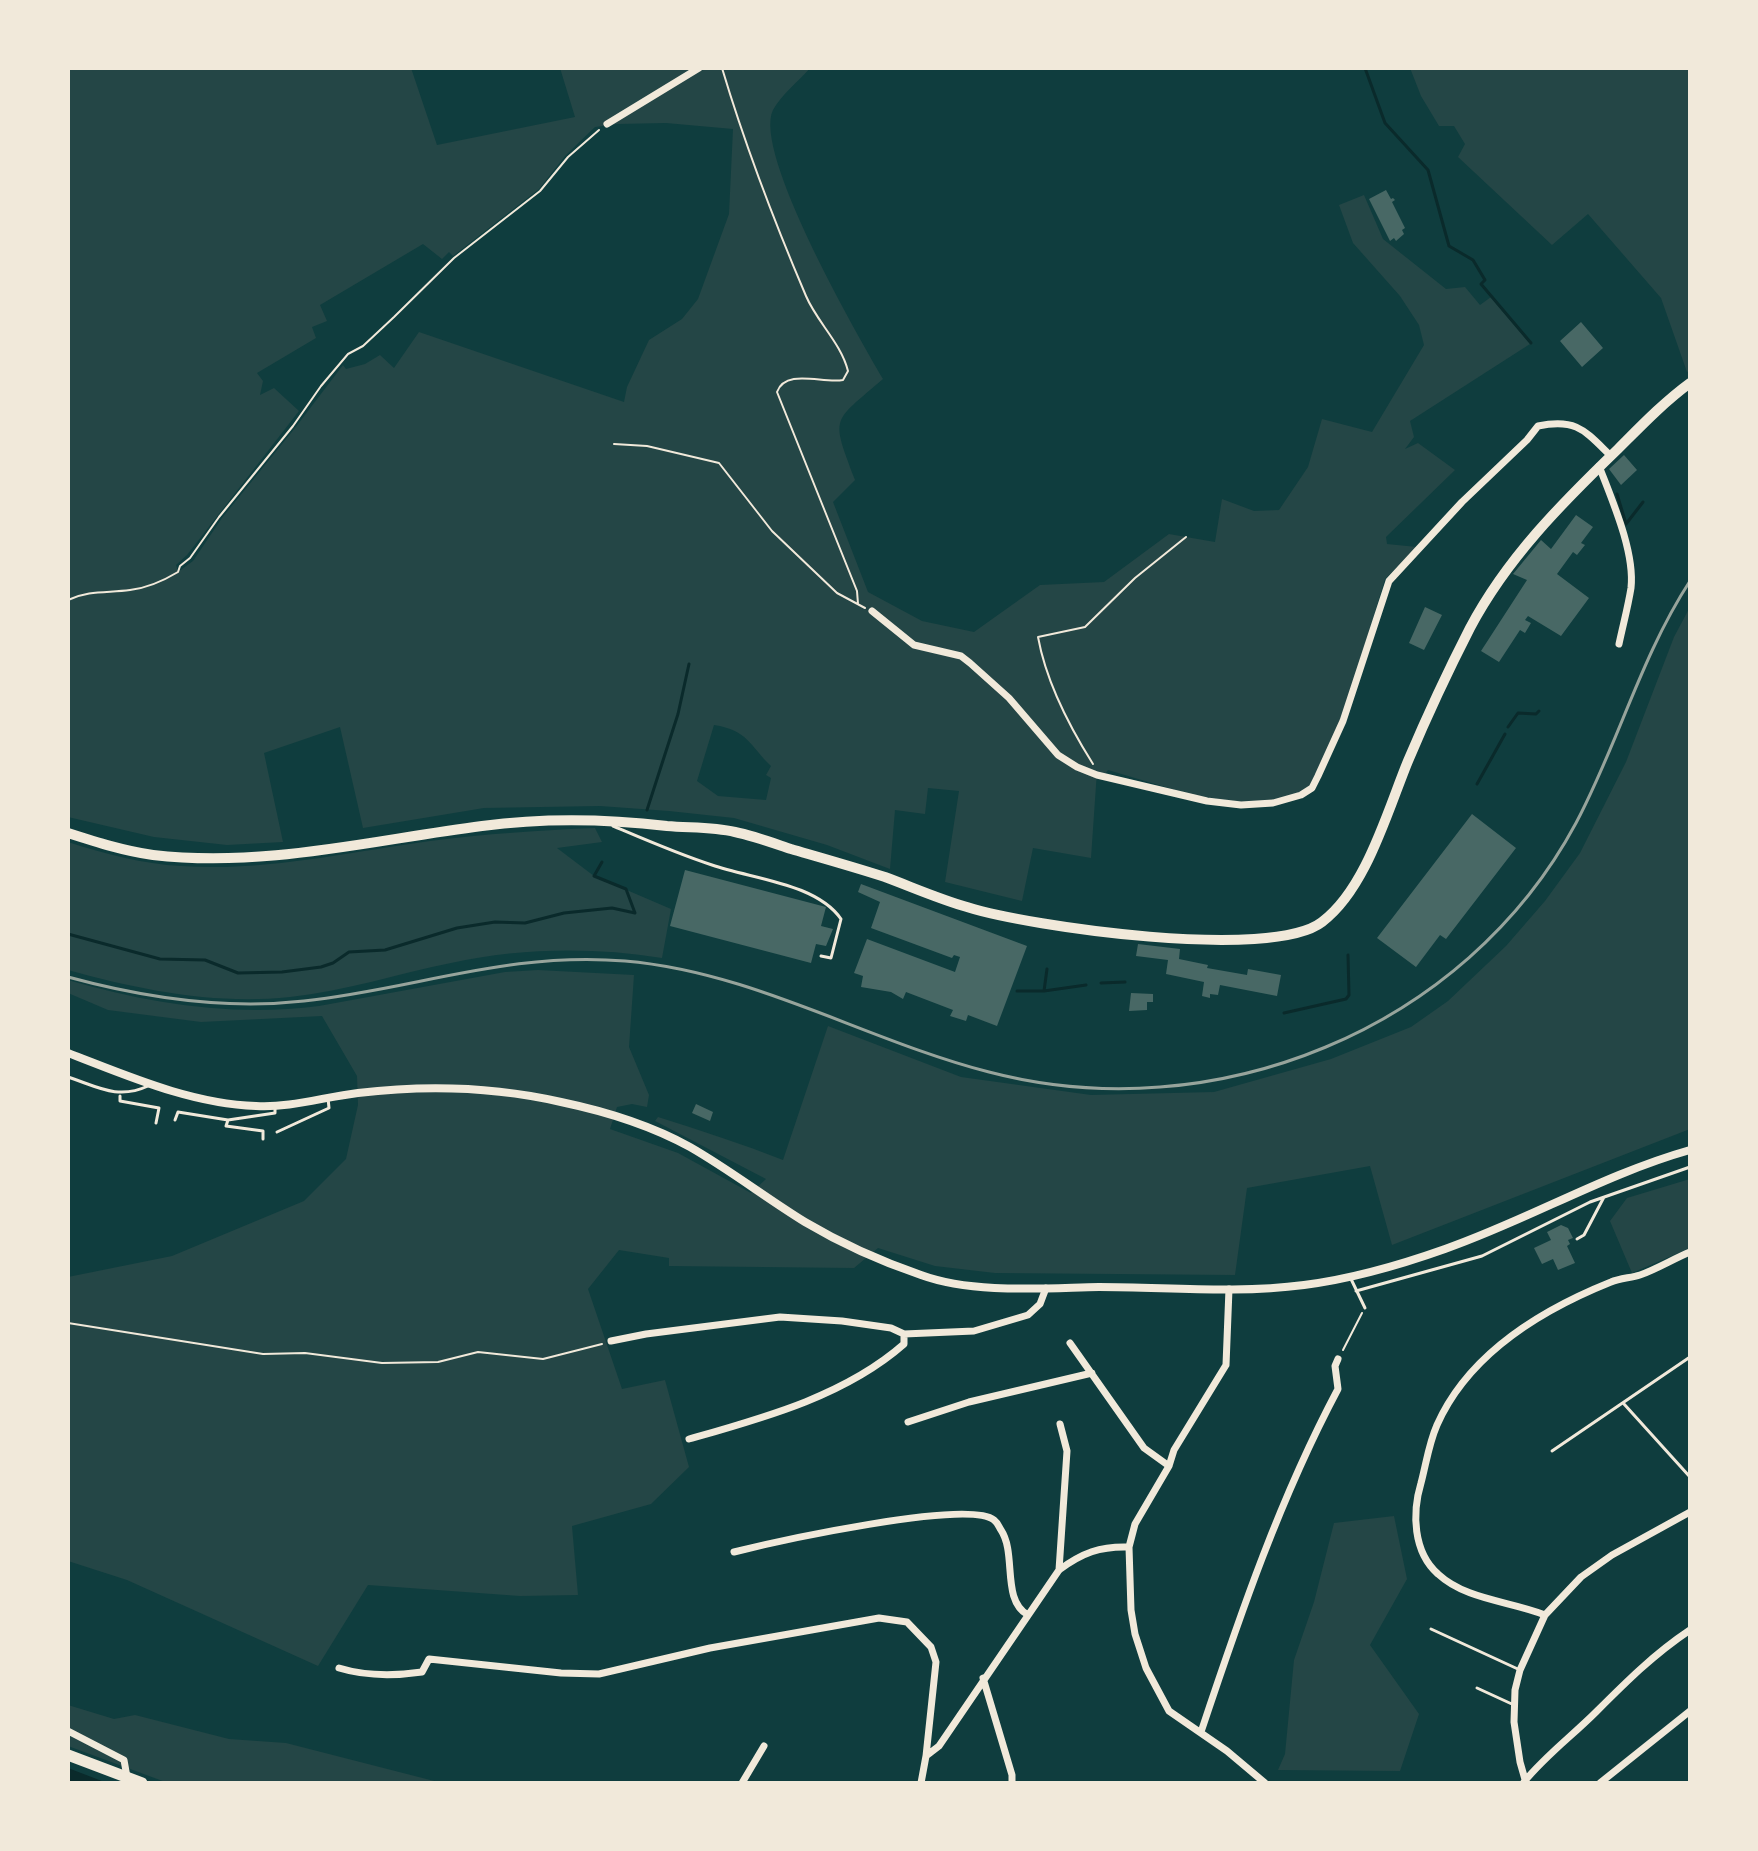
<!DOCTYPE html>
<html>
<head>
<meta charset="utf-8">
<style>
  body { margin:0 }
  #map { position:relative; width:1758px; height:1851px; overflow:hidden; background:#0f3d3e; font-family:Spectral,serif }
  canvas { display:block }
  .frame { position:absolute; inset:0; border:70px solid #f1e9da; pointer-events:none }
</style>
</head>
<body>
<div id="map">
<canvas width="1758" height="1851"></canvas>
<div class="frame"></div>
</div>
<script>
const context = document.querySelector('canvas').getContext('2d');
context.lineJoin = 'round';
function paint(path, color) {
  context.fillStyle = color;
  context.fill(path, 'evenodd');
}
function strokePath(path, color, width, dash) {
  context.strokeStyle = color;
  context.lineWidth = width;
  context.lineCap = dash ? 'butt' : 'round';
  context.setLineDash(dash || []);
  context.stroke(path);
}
const green = new Path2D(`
  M 68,68 L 411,68 L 437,145 L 575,117 L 560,68 L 810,68 C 799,81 781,95 773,110 C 752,152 858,336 883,379 C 831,424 831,415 855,480 L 833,502 L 868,592 L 922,621 L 974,632 L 1040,585 L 1104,582 L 1169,534 L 1215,542 L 1222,499 L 1254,511 L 1279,510 L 1308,467 L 1322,419 L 1372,432 L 1424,345 L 1419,325 L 1400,296 L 1353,243 L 1339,205 L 1364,195 L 1383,239 L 1446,289 L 1465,287 L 1480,305 L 1491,297 L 1530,344 L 1410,421 L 1414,437 L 1405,449 L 1418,443 L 1455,470 L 1386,537 L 1387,544 L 1417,547 L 1385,579 L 1351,690 L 1334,736 L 1310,786 L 1300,793 L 1273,801 L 1241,802 L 1192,795 L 1108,770 L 1105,774 L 1097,771 L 1091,858 L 1033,848 L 1022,901 L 945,882 L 959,791 L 928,788 L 925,814 L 895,810 L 890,869 L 827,845 L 734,818 L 669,811 L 600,806 L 484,808 L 363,828 L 340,727 L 264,753 L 283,842 L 227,845 L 154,837 L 68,817 ZM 666,123 L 733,129 L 729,214 L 698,299 L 682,319 L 649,340 L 627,387 L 624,402 L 419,332 L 394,368 L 380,355 L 365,364 L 346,369 L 343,365 L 295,428 L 222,518 L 193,561 L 178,572 L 176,565 L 187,555 L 299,411 L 274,388 L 260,395 L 263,381 L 257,373 L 316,338 L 312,327 L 327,321 L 320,305 L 423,244 L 442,259 L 449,252 L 453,256 L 539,189 L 565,156 L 595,127 L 617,124 ZM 714,725 C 748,730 750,746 771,766 L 766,775 L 771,778 L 766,800 L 718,796 L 697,781 Z
  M 1410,68 L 1690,68 L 1690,370 L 1687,372 L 1661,298 L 1588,214 L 1552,245 L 1458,157 L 1465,144 L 1454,126 L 1439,126 L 1421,96 Z
  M 1690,607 L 1690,1129 L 1392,1245 L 1370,1166 L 1247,1188 L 1235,1275 L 995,1273 L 935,1266 L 878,1248 L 854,1268 L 669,1266 L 669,1258 L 619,1250 L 588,1289 L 622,1389 L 665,1380 L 689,1467 L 651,1504 L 572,1526 L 578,1595 L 520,1596 L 368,1585 L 318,1666 L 127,1580 L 68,1561 L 68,1277 L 172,1256 L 304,1201 L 346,1159 L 358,1105 L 357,1076 L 322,1016 L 201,1022 L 108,1010 L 68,993 L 68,980 C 150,1004 234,1017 319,1006 L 505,972 L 538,970 L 634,975 L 629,1047 L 649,1095 L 647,1107 L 632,1104 L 617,1107 L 610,1129 L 678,1153 L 751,1193 L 766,1179 L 655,1121 L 658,1117 C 700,1130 742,1144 783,1160 L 828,1026 L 961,1077 L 1091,1095 L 1214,1092 L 1331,1059 L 1411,1027 L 1448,1001 L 1506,946 L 1545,901 L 1580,853 L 1626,762 L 1674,637 Z
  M 595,828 L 602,842 L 557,848 L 594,876 L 671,909 L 662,958 C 592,947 520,948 451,963 C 397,974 345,991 290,997 C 215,1005 140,990 68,970 L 68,842 C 105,854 143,864 181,866 C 265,872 348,852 430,841 C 485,834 540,830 595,828 Z
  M 1690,1179 L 1690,1248 L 1632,1273 L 1610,1221 L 1627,1198 Z
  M 1394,1516 L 1407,1579 L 1370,1645 L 1419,1714 L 1400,1771 L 1278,1770 L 1285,1754 L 1294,1660 L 1314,1602 L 1334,1523 Z
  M 68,1705 L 114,1719 L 135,1715 L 229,1739 L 286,1743 L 442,1783 L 168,1783 L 68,1746 Z`);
const water = new Path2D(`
  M 68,1768 L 107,1783 L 68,1783 Z`);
const stream = new Path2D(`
  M 1365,68 L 1385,123 L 1428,170 L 1449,246 L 1473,260 L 1485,280 L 1481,284 L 1531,343
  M 1617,494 L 1626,524
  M 1626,524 L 1643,502
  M 1508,727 L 1518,713 L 1536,714 L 1539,711
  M 1477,784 L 1505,734
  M 647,810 L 678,714 L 689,664
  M 68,934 L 160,959 L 205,960 L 238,973 L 282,972 L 321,967 L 333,963 L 349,952 L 385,950 L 457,928 L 495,922 L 525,923 L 564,913 L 612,908 L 635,913 L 626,889 L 594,876 L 602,862
  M 1101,983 L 1125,982
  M 1017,991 L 1044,991 L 1086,985
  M 1044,991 L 1047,969
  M 1284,1013 L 1346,999 L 1349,995 L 1348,955`);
const building = new Path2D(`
  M 1386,190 L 1391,199 L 1393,198 L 1395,200 L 1392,202 L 1405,228 L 1402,230 L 1404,234 L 1396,241 L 1394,238 L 1390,241 L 1369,199 Z
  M 1581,322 L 1603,348 L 1582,367 L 1560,341 Z
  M 1624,455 L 1637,470 L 1621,485 L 1609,469 Z
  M 1576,515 L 1593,527 L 1581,543 L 1585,545 L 1577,555 L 1573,552 L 1557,574 L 1589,598 L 1561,636 L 1528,616 L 1525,620 L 1531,623 L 1525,633 L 1520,630 L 1499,662 L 1481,651 L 1527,580 L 1513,574 L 1541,540 L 1551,549 Z
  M 1425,607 L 1442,615 L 1424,650 L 1409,643 Z
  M 1472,814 L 1516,848 L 1446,939 L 1440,935 L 1416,967 L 1377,938 Z
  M 685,870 L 826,907 L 821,926 L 833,929 L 826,946 L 816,944 L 811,963 L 670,926 Z
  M 861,884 L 1027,946 L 997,1026 L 968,1015 L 966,1021 L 950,1016 L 953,1010 L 906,992 L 903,999 L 891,992 L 861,987 L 863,976 L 854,973 L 867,939 L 955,972 L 960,957 L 954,955 L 952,958 L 871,928 L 880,902 L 858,892 Z
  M 1138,944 L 1180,949 L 1179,959 L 1208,965 L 1207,968 L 1247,975 L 1248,969 L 1281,975 L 1277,996 L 1220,985 L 1218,995 L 1210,994 L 1210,998 L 1202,996 L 1204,982 L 1166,974 L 1168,960 L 1136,956 Z
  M 1131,993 L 1153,994 L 1153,1002 L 1147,1002 L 1147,1010 L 1129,1011 Z
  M 696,1104 L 713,1112 L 710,1121 L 692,1113 Z
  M 1561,1225 L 1568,1228 L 1573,1238 L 1568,1240 L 1570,1244 L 1567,1246 L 1575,1263 L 1558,1270 L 1553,1259 L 1542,1264 L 1534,1248 L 1551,1240 L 1547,1232 Z`);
const path = new Path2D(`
  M 722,68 C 745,145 774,221 806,296 C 817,322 841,343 848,371 L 843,380 C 823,384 786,368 777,392 L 857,591 L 858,604
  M 614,444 L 647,446 L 719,463 L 772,531 L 837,593 L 865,608
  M 68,600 C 89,590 108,593 130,590 C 148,588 163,581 178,572 L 180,566 L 190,558 L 219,517 L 293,426 L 321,386 L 348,354 L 363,346 L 394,317 L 454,258 L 540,191 L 568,157 L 599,130
  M 1093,764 C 1069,726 1046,681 1038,637 L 1085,627 L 1135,578 L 1186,537
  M 68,1323 L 263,1354 L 305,1353 L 382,1363 L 438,1362 L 478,1352 L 543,1359 L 602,1344
  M 1343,1350 L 1362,1313`);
const service = new Path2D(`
  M 613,826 C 646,840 678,854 712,865 C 752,879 816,883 841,919 L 831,958 L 821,956
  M 68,1077 C 98,1087 118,1100 148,1086
  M 120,1096 L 120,1101 L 159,1108 L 156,1123
  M 175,1120 L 178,1112 L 228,1120 L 275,1113 L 275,1106
  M 228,1120 L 226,1126 L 263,1131 L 263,1139
  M 277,1132 L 329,1108 L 328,1098
  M 1577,1239 L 1584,1235 L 1604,1197
  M 1351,1279 L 1365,1308
  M 1356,1291 L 1482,1256 L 1590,1202 L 1690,1167
  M 1624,1404 L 1690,1477
  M 1552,1451 L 1690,1357
  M 1431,1629 L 1520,1670
  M 1477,1688 L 1514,1705`);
const minor = new Path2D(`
  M 607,124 L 699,68
  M 1599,466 C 1612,500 1635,552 1631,588 C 1628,607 1623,625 1619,644
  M 872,611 L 914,645 L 961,656 L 970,663 L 1009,698 L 1058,755 L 1077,767 L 1097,775 L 1207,801 L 1241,805 L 1273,803 L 1301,795 L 1312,788 L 1318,776 L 1343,721 L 1389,581 L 1462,502 L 1527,440 L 1538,426 C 1577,418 1585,431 1611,456
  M 1229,1289 L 1226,1365 L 1174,1450 L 1169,1466 L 1135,1524 L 1129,1547 L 1131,1610 L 1135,1634 L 1146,1668 L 1169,1711 L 1227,1751 L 1265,1783
  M 611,1341 L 646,1334 L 780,1317 L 842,1321 L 891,1328 L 904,1334 L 974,1331 L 1028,1315 L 1040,1304 L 1046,1288
  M 1070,1343 L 1144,1448 L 1169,1466
  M 908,1422 L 969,1402 L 1092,1373
  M 689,1439 C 763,1418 845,1396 904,1344 L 904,1334
  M 734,1552 C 774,1542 967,1499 994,1520 C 998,1523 999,1527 1001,1530 C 1017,1554 1001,1600 1028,1615
  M 1059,1570 L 1067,1451 L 1060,1424
  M 1545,1615 C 1510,1601 1466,1600 1438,1574 C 1413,1552 1412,1513 1421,1483 C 1426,1464 1429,1443 1437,1425 C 1469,1353 1541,1310 1611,1282 C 1620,1278 1631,1278 1640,1275 C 1657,1269 1673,1259 1690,1252
  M 339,1668 C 365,1676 394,1676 422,1672 L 429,1659 L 561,1673 L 599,1674 L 710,1648 L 879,1618 L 907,1622 L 931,1647 L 936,1662 L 926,1756
  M 983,1678 L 1012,1775 L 1012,1783
  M 68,1731 L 124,1760 L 127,1777
  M 1201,1732 C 1240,1615 1280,1498 1338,1389 L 1335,1366 L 1338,1359
  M 1524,1782 C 1545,1756 1572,1736 1596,1712 C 1626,1682 1654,1654 1690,1630
  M 742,1783 L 764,1746
  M 921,1783 L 926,1756 L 939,1746 L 1059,1570 C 1082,1553 1100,1546 1129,1547
  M 1526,1783 L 1520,1762 L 1514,1722 L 1515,1690 L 1520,1670 L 1545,1615 L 1581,1577 L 1612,1555 L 1690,1512
  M 1600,1783 L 1690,1711`);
const tertiary = new Path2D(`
  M 68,1053 C 128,1076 191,1104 256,1106 C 290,1108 324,1097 358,1093 C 425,1085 495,1087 561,1102 C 604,1111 652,1126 690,1147 C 730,1170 766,1198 805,1222 C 842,1244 880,1261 921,1275 C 973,1294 1044,1288 1099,1287 C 1167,1287 1236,1294 1304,1285 C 1351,1279 1400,1265 1445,1249 C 1528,1220 1605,1174 1690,1150`);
const secondary = new Path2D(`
  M 68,833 C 96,842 124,851 153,855 C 265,868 372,840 482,826 C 543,818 606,819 667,826 C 690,828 713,827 735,832 C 754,836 773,843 791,849 C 822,858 854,867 885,877 C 912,887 939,899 967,907 C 1030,927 1272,961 1322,922 C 1366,889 1387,812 1408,761 C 1427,716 1448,671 1470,628 C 1507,558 1562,503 1618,449 C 1641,426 1664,402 1690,383`);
const primary = new Path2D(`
  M 68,1755 L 142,1783`);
const rail = new Path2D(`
  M 68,977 C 145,998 224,1010 304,1001 C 415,989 509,951 625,961 C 754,972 865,1040 989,1072 C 1214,1131 1465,1030 1576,823 C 1618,744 1641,656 1690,581`);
paint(green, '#244646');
paint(water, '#0a2a2b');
strokePath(stream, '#0a2a2b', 3);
paint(building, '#486865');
strokePath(path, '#f1e9da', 2);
strokePath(service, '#f1e9da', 3);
strokePath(minor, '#f1e9da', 7);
strokePath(tertiary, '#f1e9da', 8);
strokePath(secondary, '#f1e9da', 10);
strokePath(primary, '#f1e9da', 11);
strokePath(rail, '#97a49c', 3);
</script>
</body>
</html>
